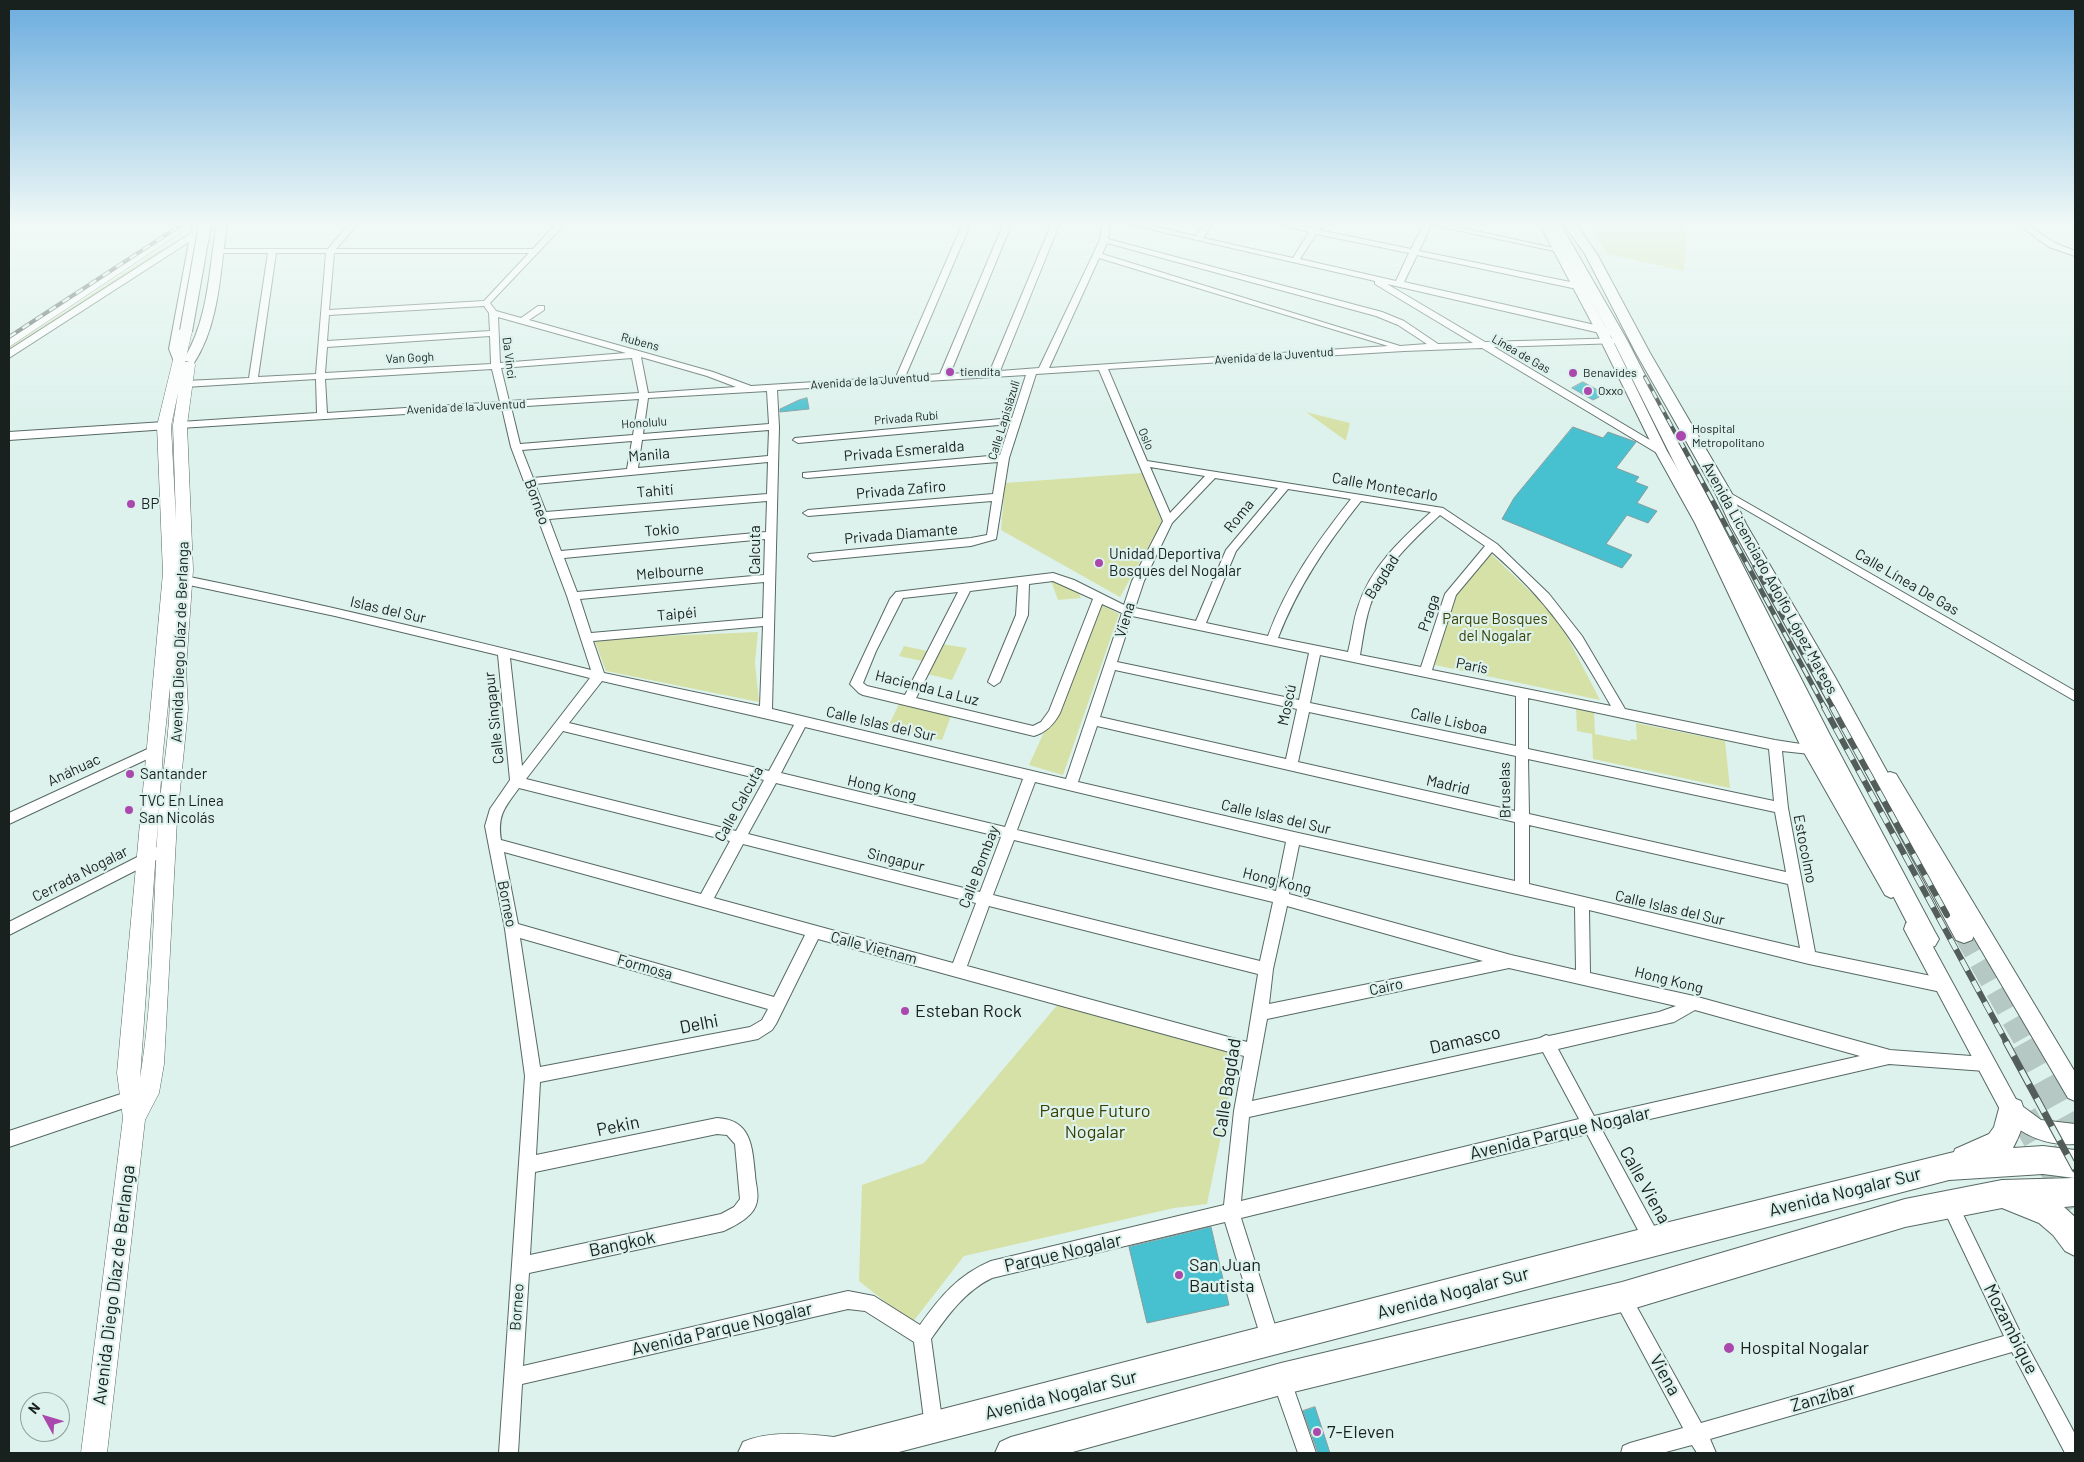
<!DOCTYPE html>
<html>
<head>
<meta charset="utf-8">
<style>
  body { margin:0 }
  #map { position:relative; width:2084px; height:1462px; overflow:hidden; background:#ddf2ec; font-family:Barlow,sans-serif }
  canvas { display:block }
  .frame { position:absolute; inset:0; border:10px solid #19211f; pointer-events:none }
  .north { position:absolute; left:20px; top:1392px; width:50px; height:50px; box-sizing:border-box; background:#ddf2ec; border:1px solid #8f9e9a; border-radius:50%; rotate:309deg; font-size:14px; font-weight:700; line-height:20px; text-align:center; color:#19211f }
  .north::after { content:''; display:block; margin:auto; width:18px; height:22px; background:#ab48ad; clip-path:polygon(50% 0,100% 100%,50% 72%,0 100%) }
</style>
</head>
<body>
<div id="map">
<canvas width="2084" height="1462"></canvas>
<div class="frame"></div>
<div class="north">N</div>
</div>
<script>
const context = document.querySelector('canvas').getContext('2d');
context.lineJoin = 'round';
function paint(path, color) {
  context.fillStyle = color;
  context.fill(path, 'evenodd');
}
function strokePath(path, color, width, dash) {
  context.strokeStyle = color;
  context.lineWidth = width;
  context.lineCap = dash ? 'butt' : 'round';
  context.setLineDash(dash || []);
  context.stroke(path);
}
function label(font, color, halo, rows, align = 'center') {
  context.font = font + ' Barlow,sans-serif';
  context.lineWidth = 4.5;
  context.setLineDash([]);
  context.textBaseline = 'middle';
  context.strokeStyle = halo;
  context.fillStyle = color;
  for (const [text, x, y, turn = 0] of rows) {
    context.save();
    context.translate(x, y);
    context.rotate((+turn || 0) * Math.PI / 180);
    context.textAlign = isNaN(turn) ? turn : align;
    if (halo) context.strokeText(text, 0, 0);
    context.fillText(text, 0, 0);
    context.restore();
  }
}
const green = new Path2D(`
  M 1590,225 L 1678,225 L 1686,227 L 1684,271 L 1607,254 Z
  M 161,249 L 167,250 L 9,352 L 9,348 Z
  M 1306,412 L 1350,423 L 1346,440 L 1345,440 Z
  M 1142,473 L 1162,522 L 1120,597 L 1001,530 L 1005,483 Z
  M 1489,552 L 1557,617 L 1600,700 L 1435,665 L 1450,604 Z
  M 1060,580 L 1078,591 L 1081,598 L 1058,600 L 1051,581 Z
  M 1102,605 L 1119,614 L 1063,775 L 1029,765 Z
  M 758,632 L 755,663 L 759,702 L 606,671 L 594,639 Z
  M 942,644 L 967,648 L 952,680 L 927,674 Z
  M 904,646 L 927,651 L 922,661 L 899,656 Z
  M 899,704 L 951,716 L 942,740 L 887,729 Z
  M 1576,708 L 1594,711 L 1595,734 L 1630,741 L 1631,739 L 1637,740 L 1636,723 L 1725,741 L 1730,788 L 1593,759 L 1592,734 L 1577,731 Z
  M 1059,1003 L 1238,1054 L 1207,1204 L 1174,1208 L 964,1256 L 912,1323 L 859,1281 L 862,1185 L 924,1163 Z`);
const building = new Path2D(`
  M 1583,382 L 1605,394 L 1593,400 L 1572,388 Z
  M 807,398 L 809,409 L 780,412 L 780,409 L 799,400 Z
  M 1573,427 L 1603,438 L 1608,432 L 1636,442 L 1616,468 L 1639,477 L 1635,482 L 1648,487 L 1637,503 L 1657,511 L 1648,523 L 1627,515 L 1606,544 L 1632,555 L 1622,568 L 1502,519 L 1514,498 Z
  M 1211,1227 L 1229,1305 L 1147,1323 L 1129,1247 Z
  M 1315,1407 L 1330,1453 L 1318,1453 L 1303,1411 Z`);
const primaryTunnelFar1 = new Path2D(`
  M 1964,933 L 2026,1043`);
const primaryTunnel = new Path2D(`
  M 2025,1042 L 2075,1132
  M 2023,1115 L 2075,1207`);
const minor = new Path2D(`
  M 348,225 L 357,225 L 336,249 L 533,249 L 555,225 L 564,225 L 490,303 L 496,311 L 521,318 L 538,306 L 544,306 L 544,310 L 529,320 L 713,372 L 751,386 L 896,377 L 962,225 L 970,225 L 905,377 L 940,374 L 1003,225 L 1011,225 L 950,374 L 990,371 L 1051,225 L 1059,225 L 1000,371 L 1039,368 L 1100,240 L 1102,225 L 1110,225 L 1108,239 L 1382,312 L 1404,321 L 1438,344 L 1473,343 L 1375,284 L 1375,281 L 1132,225 L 1147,225 L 1196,236 L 1204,225 L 1212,225 L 1203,238 L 1293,258 L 1309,232 L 1281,225 L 1297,225 L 1312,228 L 1314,225 L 1322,225 L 1319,230 L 1411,249 L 1423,225 L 1431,225 L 1419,251 L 1580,284 L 1581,286 L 1577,289 L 1417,255 L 1404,282 L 1604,327 L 1613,332 L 1613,336 L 1387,284 L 1485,342 L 1623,338 L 1624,340 L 1620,343 L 1494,347 L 1665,449 L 1665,453 L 1657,453 L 1482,348 L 1404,351 L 1108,369 L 1147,461 L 1443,508 L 1497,544 L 1549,594 L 1582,636 L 1625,709 L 1775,740 L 1814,746 L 1816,749 L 1814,752 L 1810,754 L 1782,751 L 1788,808 L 1815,952 L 1946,979 L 1951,981 L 1953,986 L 1951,991 L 1946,993 L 1809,964 L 1589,910 L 1590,973 L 1694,996 L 1890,1050 L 1985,1057 L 1991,1059 L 1993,1064 L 1991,1069 L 1985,1071 L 1889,1064 L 1602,1130 L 1659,1235 L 1662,1241 L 1659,1247 L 1653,1250 L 1647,1247 L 1587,1134 L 1241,1218 L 1280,1341 L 1277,1347 L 1271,1350 L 1265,1347 L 1262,1341 L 1225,1222 L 992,1278 C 965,1291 948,1315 931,1339 L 943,1427 L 941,1434 L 934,1436 L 927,1434 L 925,1427 L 914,1342 L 865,1311 L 848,1309 L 522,1384 L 518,1453 L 499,1453 L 525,1076 L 505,929 L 485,826 L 490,809 L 510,780 L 498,655 L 335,616 L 175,582 L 169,578 L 175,574 C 315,602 453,636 591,670 L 567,596 L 511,447 L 502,408 L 180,428 L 175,425 L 180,422 L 317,413 L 316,379 L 185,387 L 180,384 L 185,381 L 249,378 L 268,253 L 216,253 L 216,249 L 328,249 ZM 1316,234 L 1409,253 L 1396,281 L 1300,259 ZM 1107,243 L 1376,316 L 1398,325 L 1427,344 L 1400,346 L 1102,254 ZM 276,253 L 326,253 L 316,374 L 258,377 ZM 334,253 L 529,253 L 484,301 L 329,310 ZM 1099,258 L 1388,346 L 1049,368 ZM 484,306 L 489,313 L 490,331 L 327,341 L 329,315 ZM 498,317 L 626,353 L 500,363 ZM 490,336 L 491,364 L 325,373 L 327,347 ZM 641,357 L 707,376 L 736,387 L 648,393 ZM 632,358 L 639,393 L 509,401 L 501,368 ZM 492,369 L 500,402 L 327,413 L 325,379 ZM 1099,370 L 1163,521 L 1132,581 L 1124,605 L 1074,580 L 1053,573 L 896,592 L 890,599 L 850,684 L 859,693 L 863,695 L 1034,736 C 1047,732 1054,724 1060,713 L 1102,604 L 1122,613 L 1066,779 L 772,709 L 779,427 L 777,390 L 1026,375 L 1012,418 L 795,438 L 793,440 L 798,443 L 1010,424 L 1000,455 L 803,473 L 803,477 L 807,478 L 998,462 L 993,494 L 808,510 L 803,513 L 808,516 L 992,501 L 987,535 L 971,538 L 809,554 L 808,557 L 813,561 L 971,546 L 996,539 L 1009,458 L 1036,374 ZM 767,391 L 769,424 L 643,434 L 648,398 ZM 639,399 L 633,435 L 520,444 L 511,407 ZM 769,430 L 768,456 L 638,468 L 642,440 ZM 632,441 L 627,469 L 533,478 L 522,450 ZM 768,462 L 767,494 L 546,512 L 535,484 ZM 1150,467 L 1205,476 L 1170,513 ZM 1215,478 L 1278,488 L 1226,550 L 1196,621 L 1135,608 L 1144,581 L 1172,523 ZM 1288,489 L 1351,499 C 1317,542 1287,584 1268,636 L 1206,623 L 1236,551 ZM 767,501 L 766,532 L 561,551 L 549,519 ZM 1361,501 L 1431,512 C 1401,539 1370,568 1358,607 C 1353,621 1352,637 1348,652 L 1278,638 C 1298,586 1327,544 1361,501 ZM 1440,515 L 1485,546 L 1445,594 L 1421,667 L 1360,655 C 1363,638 1365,621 1370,606 C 1382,568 1412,541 1440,515 ZM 765,539 L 764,575 L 577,592 L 564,558 ZM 1492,552 C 1548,601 1575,642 1611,706 L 1432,670 L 1456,595 ZM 1053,581 L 1093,599 L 1049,711 L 1041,722 L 1033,726 L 916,698 L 970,591 L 1018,585 L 1016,615 L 988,682 L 994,686 L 1000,682 L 1028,615 L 1029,584 ZM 764,582 L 763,618 L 591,633 L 580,599 ZM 958,592 L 905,695 L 867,686 L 863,683 L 876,651 L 903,598 ZM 1132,616 L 1309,653 L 1299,700 L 1117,662 ZM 763,626 L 760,706 L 604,673 L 593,641 ZM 1320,655 L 1516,696 L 1516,746 L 1310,703 ZM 510,658 L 590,678 L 522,766 ZM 1115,670 L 1297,709 L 1286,759 L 1100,717 ZM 602,681 L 794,725 L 769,771 L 569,723 ZM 1528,698 L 1769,749 L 1774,801 L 1528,749 ZM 1309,712 L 1516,756 L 1515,811 L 1298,762 ZM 1097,726 L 1515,822 L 1515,881 L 1294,832 L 1078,782 ZM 805,727 L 1023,779 L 1005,827 L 781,773 ZM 563,731 L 764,780 L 736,831 L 526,779 ZM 1528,759 L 1775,812 L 1786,872 L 1529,814 ZM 1035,782 L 1286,842 L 1276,891 L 1017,830 ZM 776,783 L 1001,837 L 980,892 L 748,834 ZM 519,788 L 730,841 L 701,894 L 501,840 C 497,815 505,807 519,788 ZM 1529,825 L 1788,884 L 1800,948 L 1529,884 ZM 1014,840 L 1273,902 L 1260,961 L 993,895 ZM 743,844 L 976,903 L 953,963 L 714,898 ZM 1299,845 L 1575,907 L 1576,970 L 1511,955 L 1289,894 ZM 504,852 L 805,935 L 774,997 L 518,924 ZM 989,906 L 1258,974 L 1247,1042 L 967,966 ZM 1287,906 L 1483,961 L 1269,1004 L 1273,969 ZM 520,938 L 768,1009 L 762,1020 L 750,1027 L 540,1067 ZM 818,939 L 1244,1056 L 1234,1111 L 1224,1205 L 991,1261 C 958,1275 940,1297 920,1325 L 874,1296 L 848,1291 L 523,1366 L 529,1273 L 724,1231 C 736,1225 755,1216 757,1201 C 759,1193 755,1182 755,1174 C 752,1147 752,1120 717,1118 L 536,1155 L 540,1082 L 758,1039 L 772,1030 L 776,1024 ZM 1509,968 L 1676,1006 L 1659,1012 L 1549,1036 L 1546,1035 L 1540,1038 L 1252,1101 L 1267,1019 ZM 1695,1010 L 1860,1056 L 1594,1116 L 1558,1049 L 1674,1022 ZM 1543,1052 L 1579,1119 L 1241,1201 L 1249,1117 ZM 717,1134 L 727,1135 L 735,1144 L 740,1199 L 734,1207 L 721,1214 L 530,1255 L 535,1172 Z
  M 1432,225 L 1448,225 L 1563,250 L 1559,252 Z
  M 2019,225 L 2028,225 L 2055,243 L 2075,251 L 2075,256 L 2049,247 Z
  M 1723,489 L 2075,691 L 2075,701 L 1719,494 L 1719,490 Z
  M 154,746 L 158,748 L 160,751 L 158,754 L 9,824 L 9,813 Z
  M 167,842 L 172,844 L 174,848 L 172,852 L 9,935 L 9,922 Z
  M 136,1089 L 142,1092 L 144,1097 L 142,1102 L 9,1147 L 9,1131 Z
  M 1949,1196 L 1955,1198 L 2022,1336 L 2075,1434 L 2075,1453 L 2065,1453 L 2012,1352 L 1710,1439 L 1716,1453 L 1697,1453 L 1692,1445 L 1662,1453 L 1621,1453 L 1623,1446 L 1630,1443 L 1683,1428 L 1616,1303 L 1613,1297 L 1616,1291 L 1622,1288 L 1628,1291 L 1701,1423 L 2004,1336 L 1941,1204 L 1943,1198 Z
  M 1281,1370 L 1288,1372 L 1316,1453 L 1298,1453 L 1272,1379 L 1274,1372 Z`);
const tertiary = new Path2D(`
  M 198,225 L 202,227 L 207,225 L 227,225 C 220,270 220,323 194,363 L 185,361 L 179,365 L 175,364 L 169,349 L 189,242 L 9,358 L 9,350 L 191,233 L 193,226 ZM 216,228 C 209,272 208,320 184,359 L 181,349 L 201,236 Z
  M 1540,225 L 1550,225 L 1607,329 L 1667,451 L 1709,523 L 1817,747 L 1897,885 L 1900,890 L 1897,895 L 1891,898 L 1885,895 L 1802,749 L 1695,523 L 1655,451 L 1595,329 Z
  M 164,422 L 170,426 L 168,429 L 9,440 L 9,432 Z
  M 1890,772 L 1896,774 L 2075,1072 L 2075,1101 L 2068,1098 L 1884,784 L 1882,779 L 1884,774 Z
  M 1913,921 L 1920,923 L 2018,1103 L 2041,1120 L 2075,1124 L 2075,1144 C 2048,1146 2023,1136 2004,1117 L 1904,929 L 1906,923 Z`);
const secondary = new Path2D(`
  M 179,225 L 192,225 L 9,347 L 9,338 Z
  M 186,327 L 192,331 L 185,362 L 194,362 L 195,365 L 187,425 L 193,570 L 186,669 L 188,709 L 177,820 L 164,1064 L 159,1093 L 145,1120 L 107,1453 L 81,1453 L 123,1118 L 117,1073 L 163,573 L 157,426 L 180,331 ZM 178,393 L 173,425 L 176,520 L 171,426 ZM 170,687 C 171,733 161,778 158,823 C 153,907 154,995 140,1078 L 163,751 Z`);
const primary = new Path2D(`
  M 1549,225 L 1561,225 L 1627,340 L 1830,735 L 1935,932 L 1939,939 L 1935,946 L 1927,949 L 1919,946 L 1810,735 L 1613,340 Z
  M 1564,225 L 1577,225 L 1597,254 L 1650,353 L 1731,492 L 1746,524 L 1835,677 L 1972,926 L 1975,933 L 1972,940 L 1964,943 L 1956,940 L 1815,677 L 1730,524 L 1715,492 L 1636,353 L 1585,254 Z`);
const trunk = new Path2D(`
  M 2011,1097 L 2021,1101 C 2028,1117 2021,1133 2013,1148 L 2043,1146 L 2075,1150 L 2075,1206 L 2064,1207 L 2075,1217 L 2075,1256 L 2065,1251 L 2053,1235 L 2039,1223 L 2002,1208 L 1905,1227 L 1622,1312 L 1281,1395 L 1069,1453 L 995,1453 L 1000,1442 L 1011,1437 L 1281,1363 L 1622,1282 L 1905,1199 L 2002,1180 L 2074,1178 L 2043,1174 L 1949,1180 L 895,1453 L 738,1453 L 743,1442 C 771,1430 805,1434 834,1437 L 1653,1226 L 1954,1152 L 1955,1149 L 1989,1134 L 1994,1127 L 2001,1101 Z`);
const railFar3 = new Path2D(`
  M 9,337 L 181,225
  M 1645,377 L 1679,440`);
const railFar2 = new Path2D(`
  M 1679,439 L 1825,708
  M 1755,567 L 1833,708`);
const railFar1 = new Path2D(`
  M 1824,707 L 2007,1043
  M 1832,707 L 1947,915`);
const rail = new Path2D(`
  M 2006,1042 L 2075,1169`);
const secondaryBridge = new Path2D(`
  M 186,331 L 205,225`);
const markers = [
  [950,372,5,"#ab48ad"],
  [1573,373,5,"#ab48ad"],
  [1588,391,5,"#ab48ad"],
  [1681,436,6,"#ab48ad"],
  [131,504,5,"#ab48ad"],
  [1099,563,5,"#ab48ad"],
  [130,774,5,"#ab48ad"],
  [129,810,5,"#ab48ad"],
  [905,1011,5,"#ab48ad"],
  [1179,1275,5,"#ab48ad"],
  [1729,1348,6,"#ab48ad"],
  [1317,1432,5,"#ab48ad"]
];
const farStreetnames = [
  ["Rubens",640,342,15],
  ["Línea de Gas",1521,354,30],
  ["Avenida de la Juventud",1274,356,-4],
  ["Van Gogh",410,358,-3],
  ["Da Vinci",509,358,83],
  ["Avenida de la Juventud",870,381,-4],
  ["Avenida de la Juventud",466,407,-3],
  ["Privada Rubí",906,418,-5],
  ["Calle Lapislázuli",1004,420,-73],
  ["Honolulu",644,423,-4],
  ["Oslo",1146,439,67]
];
const farPoinames = [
  ["tiendita",960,372],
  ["Benavides",1583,373],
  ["Oxxo",1598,391],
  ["Hospital",1692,429],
  ["Metropolitano",1692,443]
];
const streetNames = [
  ["Privada Esmeralda",904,451,-5],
  ["Manila",649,455,-5],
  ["Calle Montecarlo",1385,487,10],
  ["Privada Zafiro",901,490,-5],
  ["Tahití",655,491,-5],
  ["Borneo",537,502,70],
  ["Roma",1239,516,-51],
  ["Tokio",662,530,-5],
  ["Privada Diamante",901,534,-5],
  ["Calcuta",755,550,-90],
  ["Melbourne",670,572,-5],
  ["Bagdad",1382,577,-57],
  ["Avenida Licenciado Adolfo López Mateos",1770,578,61],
  ["Calle Línea De Gas",1907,582,30],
  ["Islas del Sur",388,610,13],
  ["Praga",1429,613,-71],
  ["Taipéi",677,614,-5],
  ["Viena",1125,620,-73],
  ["Avenida Diego Díaz de Berlanga",180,642,-88],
  ["París",1472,666,11],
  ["Hacienda La Luz",927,688,14],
  ["Moscú",1287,705,-78],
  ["Calle Singapur",494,718,-96],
  ["Calle Lisboa",1449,721,12],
  ["Calle Islas del Sur",881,724,13],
  ["Anáhuac",74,770,-25],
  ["Madrid",1448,785,13],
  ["Hong Kong",882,788,13],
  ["Bruselas",1505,790,-91],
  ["Calle Calcuta",739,804,-61],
  ["Calle Islas del Sur",1276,817,13],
  ["Estocolmo",1805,849,79],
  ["Singapur",896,860,14],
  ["Calle Bombay",979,867,-69],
  ["Cerrada Nogalar",80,874,-27],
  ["Hong Kong",1277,881,14],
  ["Borneo",507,904,79],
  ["Calle Islas del Sur",1670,908,13],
  ["Calle Vietnam",874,948,15],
  ["Formosa",645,967,16],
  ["Hong Kong",1669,980,14],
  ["Cairo",1386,987,-12],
  ["Borneo",517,1307,-86]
];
const poiNames = [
  ["BP",141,504],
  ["Unidad Deportiva",1109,554],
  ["Bosques del Nogalar",1109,571],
  ["Santander",140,774],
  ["TVC En Línea",139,801],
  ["San Nicolás",139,818]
];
const parkNames = [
  ["Parque Bosques",1495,619],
  ["del Nogalar",1495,636]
];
const nearPoinames = [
  ["Esteban Rock",915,1011],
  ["San Juan",1189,1265],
  ["Bautista",1189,1286],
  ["Hospital Nogalar",1740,1348],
  ["7-Eleven",1327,1432]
];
const nearStreetnames = [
  ["Delhi",699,1024,-11],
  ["Damasco",1465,1040,-13],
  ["Calle Bagdad",1227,1088,-81],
  ["Pekin",618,1126,-12],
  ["Avenida Parque Nogalar",1560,1133,-13],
  ["Calle Viena",1645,1185,61],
  ["Avenida Nogalar Sur",1845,1192,-14],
  ["Bangkok",622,1244,-12],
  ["Parque Nogalar",1063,1253,-13],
  ["Avenida Diego Díaz de Berlanga",114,1285,-83],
  ["Avenida Nogalar Sur",1453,1293,-15],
  ["Avenida Parque Nogalar",722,1329,-13],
  ["Mozambique",2011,1329,63],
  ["Viena",1665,1375,61],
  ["Avenida Nogalar Sur",1061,1395,-14],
  ["Zanzíbar",1823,1397,-16]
];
const nearParknames = [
  ["Parque Futuro",1095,1111],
  ["Nogalar",1095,1132]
];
paint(green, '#d6e1a7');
paint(building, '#47c0cf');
strokePath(building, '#889c9e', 1);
strokePath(primaryTunnelFar1, '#b6c8c3', 22, [22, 11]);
strokePath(primaryTunnel, '#b6c8c3', 28, [28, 14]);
strokePath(minor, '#576964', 2);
strokePath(tertiary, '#576964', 2);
strokePath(secondary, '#576964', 1);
strokePath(primary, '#576964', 2);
strokePath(trunk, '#576964', 2);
paint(minor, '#fff');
paint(tertiary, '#fff');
paint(secondary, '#fff');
paint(primary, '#fff');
paint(trunk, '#fff');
strokePath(railFar3, '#535e5b', 4);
strokePath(railFar2, '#535e5b', 5);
strokePath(railFar1, '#535e5b', 6);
strokePath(rail, '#535e5b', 7);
strokePath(railFar3, '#ddf2ec', 2.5, [8]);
strokePath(railFar2, '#ddf2ec', 3, [10]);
strokePath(railFar1, '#ddf2ec', 4.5, [12]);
strokePath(rail, '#ddf2ec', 5, [16]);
strokePath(secondaryBridge, '#576964', 14, []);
strokePath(secondaryBridge, '#fff', 12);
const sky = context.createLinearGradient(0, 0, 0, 430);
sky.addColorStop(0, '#6aacde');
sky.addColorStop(0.52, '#f0f9f6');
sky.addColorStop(1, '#f0f9f600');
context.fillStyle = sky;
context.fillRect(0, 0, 2084, 430);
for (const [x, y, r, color] of markers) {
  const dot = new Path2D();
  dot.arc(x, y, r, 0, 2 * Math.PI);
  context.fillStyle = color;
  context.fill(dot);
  strokePath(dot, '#ddf2ec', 2);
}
label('12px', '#19211f', '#ddf2ec', farStreetnames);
label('12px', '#19211f', '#ddf2ec', farPoinames, 'left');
label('15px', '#19211f', '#ddf2ec', streetNames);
label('15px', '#19211f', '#ddf2ec', poiNames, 'left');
label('15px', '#383f00', '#ddf2ec', parkNames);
label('18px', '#19211f', '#ddf2ec', nearPoinames, 'left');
label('18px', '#19211f', '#ddf2ec', nearStreetnames);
label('18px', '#383f00', '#ddf2ec', nearParknames);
</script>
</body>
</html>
